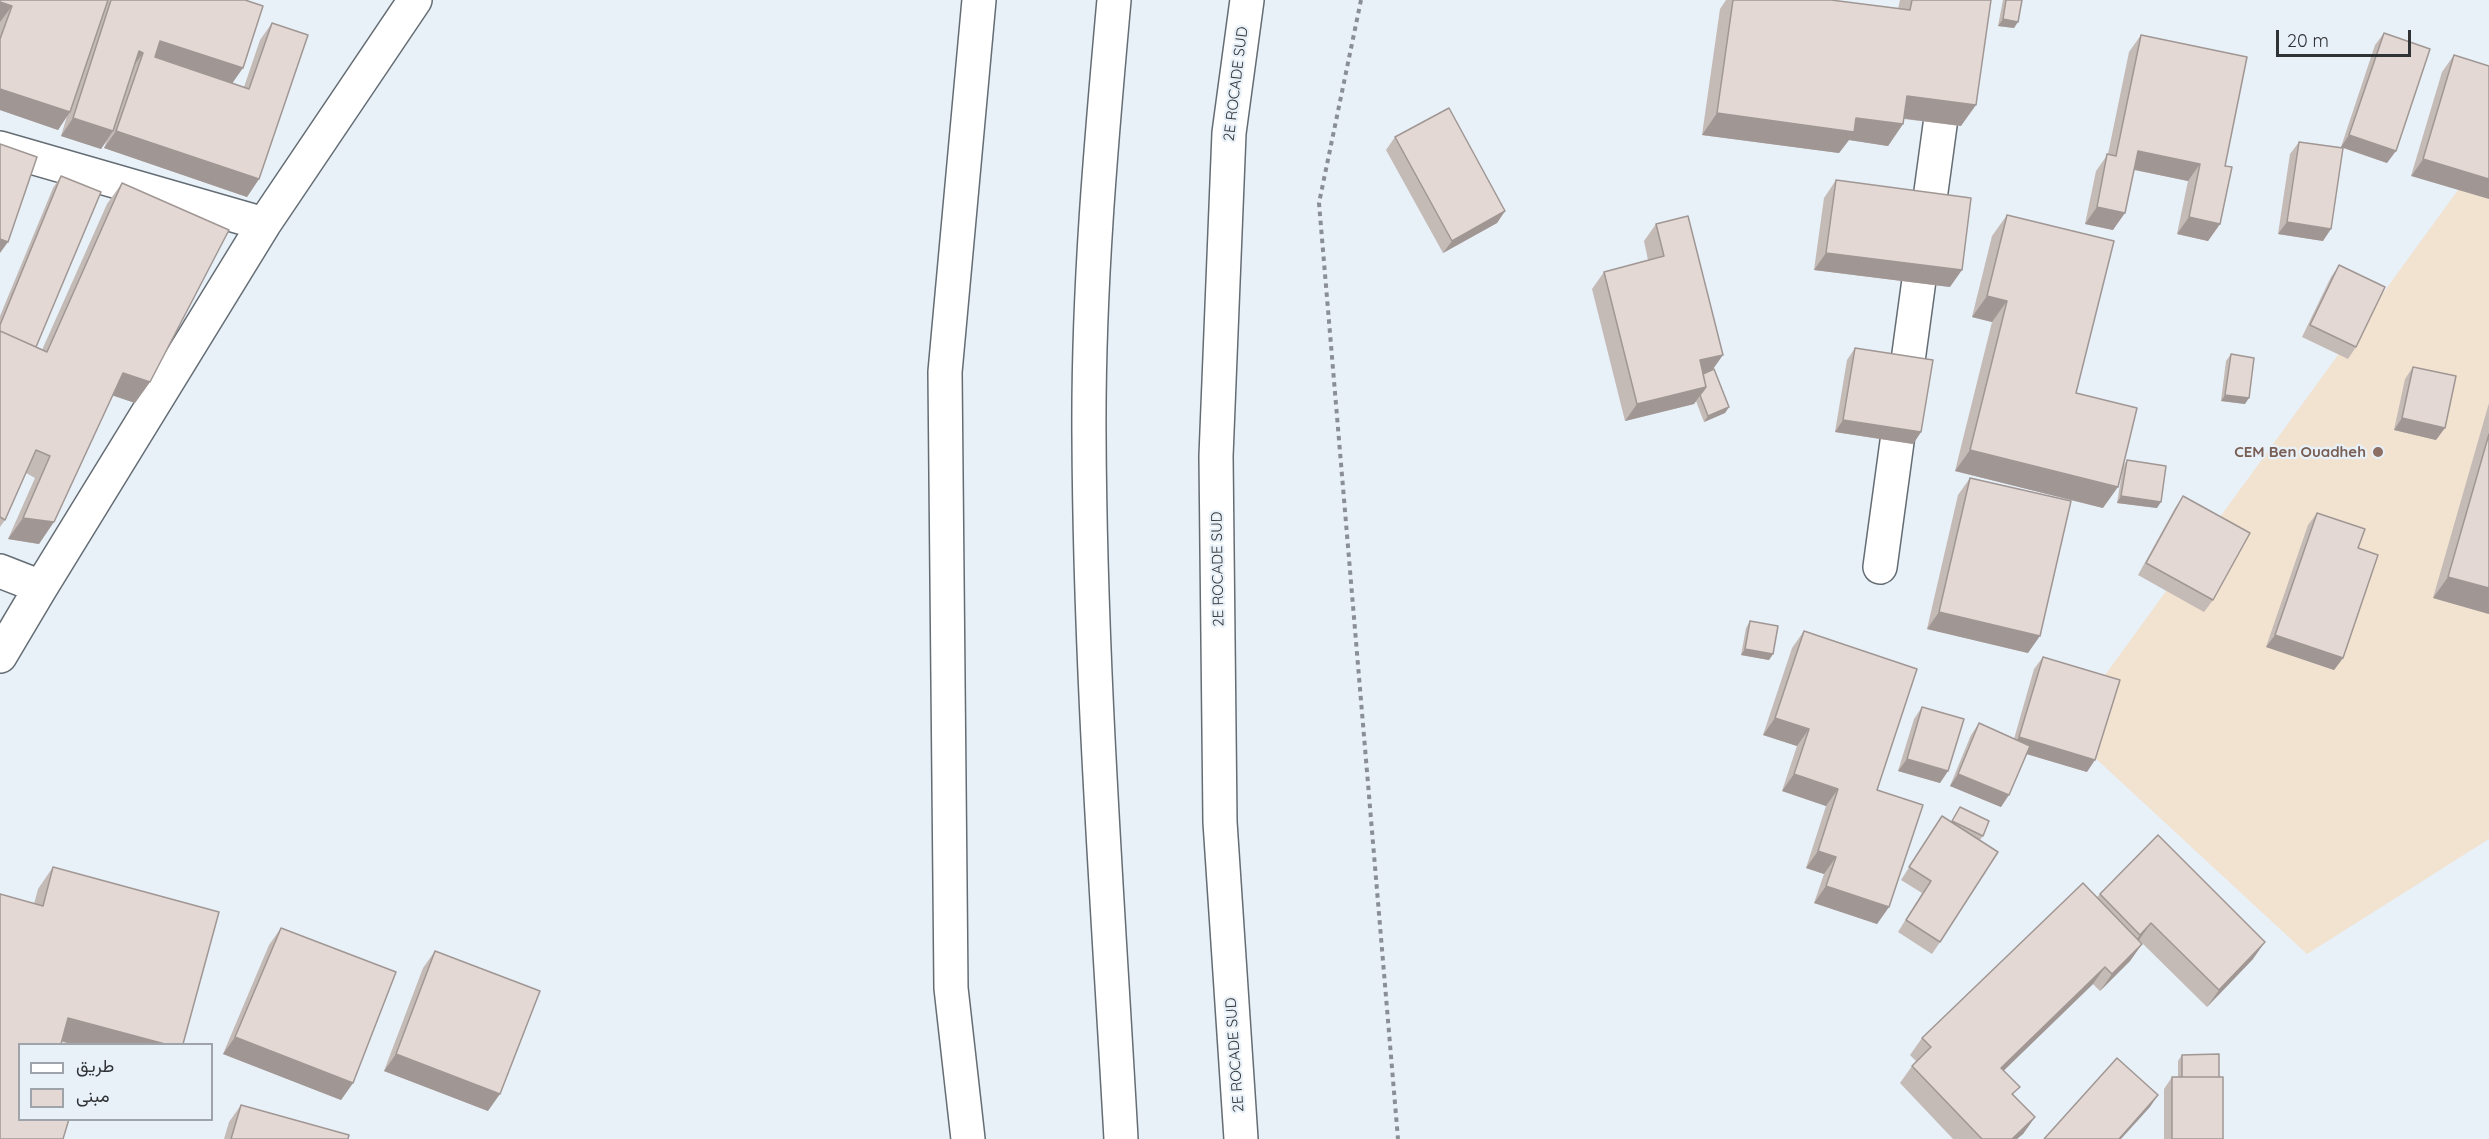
<!DOCTYPE html>
<html>
<head>
<meta charset="utf-8">
<style>
  body { margin:0 }
  #map { position:relative; width:2489px; height:1139px; overflow:hidden; background:#e8f0f8; font-family:Quicksand,Vazirmatn,sans-serif }
  canvas { display:block }
  .legend { position:absolute; left:18px; top:1043px; width:195px; height:78px; box-sizing:border-box; background:#e8f0f8; border:2px solid #9ea4aa; margin:0; padding:8px 10px; list-style:none; font-size:18px; color:#303336 }
  .legend li { display:flex; align-items:center; gap:12px; height:30px }
  .legend b { width:30px; border:2px solid #9ea4aa }
  .scale { position:absolute; left:2276px; top:30px; width:135px; height:27px; box-sizing:border-box; border:3px solid #303336; border-top:0; padding-left:8px; font-size:18px; line-height:21px; white-space:nowrap; color:#303336; -webkit-text-stroke:4px #e8f0f8; paint-order:stroke }
</style>
</head>
<body>
<div id="map">
<canvas width="2489" height="1139"></canvas>
<ul class="legend">
<li><b style="height:8px;background:#fff"></b>طريق</li>
<li><b style="height:16px;background:#e4d8d4"></b>مبنى</li>
</ul>
<div class="scale">20 m</div>
</div>
<script>
const context = document.querySelector('canvas').getContext('2d');
context.lineJoin = 'round';
function paint(path, color) {
  context.fillStyle = color;
  context.fill(path, 'evenodd');
}
function strokePath(path, color, width, dash) {
  context.strokeStyle = color;
  context.lineWidth = width;
  context.lineCap = dash ? 'butt' : 'round';
  context.setLineDash(dash || []);
  context.stroke(path);
}
function label(font, color, halo, rows, align = 'center') {
  context.font = font + ' Quicksand,sans-serif';
  context.lineWidth = 4.5;
  context.setLineDash([]);
  context.textBaseline = 'middle';
  context.strokeStyle = halo;
  context.fillStyle = color;
  for (const [text, x, y, turn = 0] of rows) {
    context.save();
    context.translate(x, y);
    context.rotate((+turn || 0) * Math.PI / 180);
    context.textAlign = isNaN(turn) ? turn : align;
    if (halo) context.strokeText(text, 0, 0);
    context.fillText(text, 0, 0);
    context.restore();
  }
}
const education = new Path2D(`
  M 2489,93 L 2489,839 L 2307,954 L 2065,730 L 2469,175 Z`);
const path = new Path2D(`
  M 1361,0 L 1319,203 L 1398,1139`);
const minor = new Path2D(`
  M 0,148 L 264,224
  M 1880,567 L 1957,0
  M 0,571 L 41,587 L 264,224 L 415,0
  M 0,656 L 41,587`);
const tertiary = new Path2D(`
  M 968,1139 L 951,988 L 945,372 L 979,0`);
const motorway = new Path2D(`
  M 1114,0 C 1101,144 1088,290 1089,435 C 1090,670 1108,904 1121,1139
  M 1241,1139 L 1220,822 L 1216,456 L 1229,133 L 1247,0`);
const wall = new Path2D(`
  M 0,0 L 245,0 L 233,83 L 244,87 L 260,40 L 272,23 L 259,179 L 247,197 L 104,148 L 107,140 L 101,149 L 61,136 L 67,116 L 58,130 L 0,110 Z
  M 1726,0 L 1831,0 L 1898,9 L 1900,0 L 1991,0 L 1961,126 L 1904,119 L 1903,124 L 1888,146 L 1849,140 L 1839,153 L 1702,135 L 1720,9 Z
  M 2003,0 L 2022,0 L 2014,28 L 1998,26 Z
  M 2384,33 L 2387,163 L 2343,148 L 2323,241 L 2278,234 L 2290,154 L 2299,142 L 2343,148 L 2341,147 L 2375,45 Z
  M 2141,35 L 2225,166 L 2220,224 L 2208,241 L 2177,234 L 2188,181 L 2134,170 L 2113,230 L 2085,224 L 2096,171 L 2108,154 L 2129,52 Z
  M 2454,55 L 2489,66 L 2411,176 L 2442,72 Z
  M 1395,137 L 1505,211 L 1497,223 L 1443,253 L 1386,150 Z
  M 61,176 L 36,347 L 42,350 L 107,204 L 122,183 L 150,382 L 135,403 L 113,395 L 39,544 L 8,539 L 35,478 L 26,473 L 5,520 L 0,527 L 0,316 L 53,188 Z
  M 1836,180 L 1950,287 L 1814,270 L 1824,198 Z
  M 2007,215 L 2076,393 L 2103,508 L 1955,471 L 1992,322 L 1972,317 L 1992,236 Z
  M 1656,224 L 1712,370 L 1729,407 L 1725,413 L 1704,422 L 1696,401 L 1694,404 L 1625,421 L 1592,289 L 1604,272 L 1648,260 L 1644,241 Z
  M 2339,265 L 2356,347 L 2348,359 L 2302,337 L 2331,277 Z
  M 1855,348 L 1921,432 L 1913,444 L 1835,432 L 1847,360 Z
  M 2231,354 L 2245,404 L 2221,401 L 2226,361 Z
  M 2413,367 L 2436,440 L 2394,430 L 2405,379 Z
  M 2489,403 L 2489,614 L 2433,598 Z
  M 2127,460 L 2157,508 L 2117,503 L 2123,467 Z
  M 1970,478 L 2028,653 L 1927,629 L 1958,495 Z
  M 2183,496 L 2213,600 L 2204,612 L 2138,575 L 2175,508 Z
  M 2317,513 L 2358,548 L 2343,658 L 2334,670 L 2266,647 L 2308,525 Z
  M 1750,621 L 1773,654 L 1769,660 L 1741,655 L 1746,628 Z
  M 1804,631 L 1877,790 L 1889,907 L 1877,924 L 1814,903 L 1824,874 L 1806,868 L 1826,806 L 1782,791 L 1797,746 L 1763,735 L 1792,648 Z
  M 2043,657 L 2087,772 L 2026,754 L 2001,807 L 1950,786 L 1971,735 L 1979,723 L 2014,739 L 2034,669 Z
  M 1922,707 L 1948,771 L 1940,783 L 1898,771 L 1914,719 Z
  M 1960,807 L 1983,836 L 1980,840 L 1940,942 L 1932,954 L 1898,932 L 1922,893 L 1901,880 L 1942,816 L 1951,822 Z
  M 53,867 L 72,1044 L 62,1042 L 20,1044 L 34,904 L 38,889 Z
  M 2100,894 L 2253,959 L 2207,1007 L 2139,940 L 2142,944 L 2130,961 L 2100,991 L 2093,984 L 2004,1070 L 2014,1095 L 2035,1117 L 2023,1134 L 2017,1139 L 1953,1139 L 1900,1083 L 1912,1066 L 1916,1061 L 1910,1055 L 1922,1038 L 2097,897 Z
  M 281,928 L 353,1083 L 341,1100 L 223,1054 L 269,945 Z
  M 435,951 L 488,1111 L 384,1071 L 423,968 Z
  M 2182,1055 L 2219,1077 L 2223,1139 L 2164,1139 L 2164,1089 L 2172,1077 L 2178,1077 L 2178,1061 Z
  M 241,1105 L 348,1139 L 224,1139 L 229,1122 Z`);
const shadedWall = new Path2D(`
  M 0,2 L 12,6 L 0,22 Z
  M 2003,19 L 2018,22 L 2014,28 L 1998,26 Z
  M 160,41 L 243,68 L 231,85 L 148,59 Z
  M 139,51 L 143,53 L 131,70 Z
  M 0,89 L 70,112 L 58,130 L 0,110 Z
  M 1907,96 L 1976,105 L 1961,126 L 1892,117 Z
  M 1717,113 L 1856,118 L 1903,124 L 1888,146 L 1849,140 L 1839,153 L 1702,135 Z
  M 73,118 L 113,131 L 101,149 L 61,136 Z
  M 116,131 L 259,179 L 247,197 L 104,148 Z
  M 2349,135 L 2396,151 L 2387,163 L 2341,147 Z
  M 2138,151 L 2200,164 L 2188,181 L 2126,168 Z
  M 2423,159 L 2489,179 L 2489,199 L 2411,176 Z
  M 2097,207 L 2125,213 L 2113,230 L 2085,224 Z
  M 1505,211 L 1497,223 L 1443,253 L 1452,241 Z
  M 2189,217 L 2220,224 L 2208,241 L 2177,234 Z
  M 2287,222 L 2331,229 L 2323,241 L 2278,234 Z
  M 0,239 L 8,242 L 0,253 Z
  M 1826,253 L 1962,270 L 1950,287 L 1814,270 Z
  M 1987,296 L 2007,301 L 1992,322 L 1972,317 Z
  M 1723,355 L 1711,372 L 1688,377 L 1700,360 Z
  M 123,373 L 150,382 L 135,403 L 108,394 Z
  M 1706,387 L 1694,404 L 1625,421 L 1637,404 Z
  M 2225,395 L 2249,398 L 2245,404 L 2221,401 Z
  M 1729,407 L 1725,413 L 1704,422 L 1708,416 Z
  M 2402,418 L 2445,428 L 2436,440 L 2394,430 Z
  M 1843,420 L 1921,432 L 1913,444 L 1835,432 Z
  M 1970,450 L 2118,487 L 2103,508 L 1955,471 Z
  M 2121,496 L 2161,502 L 2157,508 L 2117,503 Z
  M 23,518 L 54,522 L 39,544 L 8,539 Z
  M 2448,577 L 2489,588 L 2489,614 L 2433,598 Z
  M 1939,612 L 2040,636 L 2028,653 L 1927,629 Z
  M 2275,635 L 2343,658 L 2334,670 L 2266,647 Z
  M 1745,649 L 1773,654 L 1769,660 L 1741,655 Z
  M 1775,718 L 1809,729 L 1797,746 L 1763,735 Z
  M 2019,737 L 2095,760 L 2087,772 L 2010,749 Z
  M 1907,759 L 1948,771 L 1940,783 L 1898,771 Z
  M 1794,774 L 1838,789 L 1826,806 L 1782,791 Z
  M 1958,774 L 2009,795 L 2001,807 L 1950,786 Z
  M 1818,851 L 1836,857 L 1824,874 L 1806,868 Z
  M 1826,886 L 1889,907 L 1877,924 L 1814,903 Z
  M 2151,923 L 2139,940 L 2128,952 L 2140,935 Z
  M 2265,942 L 2253,959 L 2207,1007 L 2219,990 Z
  M 2142,944 L 2130,961 L 2100,991 L 2112,974 Z
  M 2105,967 L 2093,984 L 1989,1085 L 2001,1068 Z
  M 68,1018 L 165,1044 L 72,1044 L 53,1039 Z
  M 235,1037 L 353,1083 L 341,1100 L 223,1054 Z
  M 396,1054 L 500,1094 L 488,1111 L 384,1071 Z
  M 2158,1095 L 2150,1107 L 2121,1139 L 2119,1139 Z
  M 2035,1117 L 2023,1134 L 2017,1139 L 2012,1139 Z`);
const building = new Path2D(`
  M 0,0 L 108,0 L 70,112 L 0,89 L 0,39 L 12,6 L 0,2 Z
  M 111,0 L 245,0 L 263,6 L 243,68 L 160,41 L 155,57 L 249,89 L 272,23 L 308,35 L 259,179 L 116,131 L 143,53 L 139,51 L 113,131 L 73,118 Z
  M 1733,0 L 1831,0 L 1910,10 L 1912,0 L 1991,0 L 1976,105 L 1907,96 L 1903,124 L 1856,118 L 1854,132 L 1717,113 Z
  M 2006,0 L 2022,0 L 2018,22 L 2003,19 Z
  M 2384,33 L 2430,49 L 2396,151 L 2349,135 Z
  M 2141,35 L 2247,57 L 2225,166 L 2232,167 L 2220,224 L 2189,217 L 2200,164 L 2138,151 L 2125,213 L 2097,207 L 2107,154 L 2116,156 Z
  M 2454,55 L 2489,66 L 2489,179 L 2423,159 Z
  M 1449,108 L 1505,211 L 1452,241 L 1395,137 Z
  M 2299,142 L 2343,148 L 2331,229 L 2287,222 Z
  M 0,144 L 37,157 L 8,242 L 0,239 Z
  M 61,176 L 101,192 L 36,347 L 0,331 L 0,325 Z
  M 1836,180 L 1971,198 L 1962,270 L 1826,253 Z
  M 122,183 L 229,230 L 150,382 L 123,373 L 54,522 L 23,518 L 50,456 L 36,450 L 5,520 L 0,517 L 0,331 L 47,352 Z
  M 2007,215 L 2114,241 L 2076,393 L 2137,408 L 2118,487 L 1970,450 L 2007,301 L 1987,296 Z
  M 1688,216 L 1723,355 L 1700,360 L 1706,387 L 1637,404 L 1604,272 L 1664,256 L 1656,224 Z
  M 2339,265 L 2385,287 L 2356,347 L 2310,325 Z
  M 1855,348 L 1933,360 L 1921,432 L 1843,420 Z
  M 2231,354 L 2254,358 L 2249,398 L 2225,395 Z
  M 2413,367 L 2456,376 L 2445,428 L 2402,418 Z
  M 1714,369 L 1729,407 L 1708,416 L 1700,395 L 1706,387 L 1703,374 Z
  M 2489,434 L 2489,588 L 2448,577 Z
  M 2127,460 L 2166,466 L 2161,502 L 2121,496 Z
  M 1970,478 L 2071,501 L 2040,636 L 1939,612 Z
  M 2183,496 L 2250,533 L 2213,600 L 2146,563 Z
  M 2317,513 L 2365,529 L 2358,548 L 2378,555 L 2343,658 L 2275,635 Z
  M 1750,621 L 1778,626 L 1773,654 L 1745,649 Z
  M 1804,631 L 1917,669 L 1877,790 L 1923,805 L 1889,907 L 1826,886 L 1836,857 L 1818,851 L 1838,789 L 1794,774 L 1809,729 L 1775,718 Z
  M 2043,657 L 2120,680 L 2095,760 L 2019,737 Z
  M 1922,707 L 1964,719 L 1948,771 L 1907,759 Z
  M 1979,723 L 2030,746 L 2009,795 L 1958,774 Z
  M 1960,807 L 1989,821 L 1983,836 L 1952,821 Z
  M 1942,816 L 1998,852 L 1940,942 L 1906,920 L 1931,881 L 1909,867 Z
  M 2158,835 L 2265,942 L 2219,990 L 2151,923 L 2140,935 L 2100,894 Z
  M 53,867 L 219,912 L 183,1044 L 165,1044 L 68,1018 L 61,1044 L 20,1044 L 20,1119 L 69,1119 L 63,1139 L 0,1139 L 0,894 L 43,906 Z
  M 2083,883 L 2142,944 L 2112,974 L 2105,967 L 2001,1068 L 2020,1087 L 2012,1094 L 2035,1117 L 2012,1139 L 1982,1139 L 1912,1066 L 1931,1047 L 1922,1038 Z
  M 281,928 L 396,972 L 353,1083 L 235,1037 Z
  M 435,951 L 540,991 L 500,1094 L 396,1054 Z
  M 2219,1054 L 2219,1077 L 2182,1077 L 2182,1055 Z
  M 2117,1058 L 2158,1095 L 2119,1139 L 2044,1139 Z
  M 2172,1077 L 2223,1077 L 2223,1139 L 2172,1139 Z
  M 241,1105 L 349,1135 L 348,1139 L 231,1139 Z`);
const markers = [
  [2378,452,6,"#8d6e63"]
];
const streetNames = [
  ["2E ROCADE SUD",1236,84,-83],
  ["2E ROCADE SUD",1218,569,-91],
  ["2E ROCADE SUD",1235,1055,-94]
];
const educationNames = [
  ["CEM Ben Ouadheh",2366,452]
];
paint(education, '#f2e2d0');
strokePath(minor, '#656d74', 36);
strokePath(tertiary, '#656d74', 36);
strokePath(motorway, '#656d74', 36);
strokePath(path, '#8a8f95', 4, [4.5, 4.5]);
strokePath(minor, '#fff', 33);
strokePath(tertiary, '#fff', 33);
strokePath(motorway, '#fff', 33);
paint(wall, '#c4bab6');
paint(shadedWall, '#a09794');
paint(building, '#e4d8d4');
strokePath(building, '#a09794', 1.5);
for (const [x, y, r, color] of markers) {
  const dot = new Path2D();
  dot.arc(x, y, r, 0, 2 * Math.PI);
  context.fillStyle = color;
  context.fill(dot);
  strokePath(dot, '#e8f0f8', 2);
}
label('15px', '#303336', '#e8f0f8', streetNames);
label('bold 15px', '#785e54', '#e8f0f8', educationNames, 'right');
</script>
</body>
</html>
